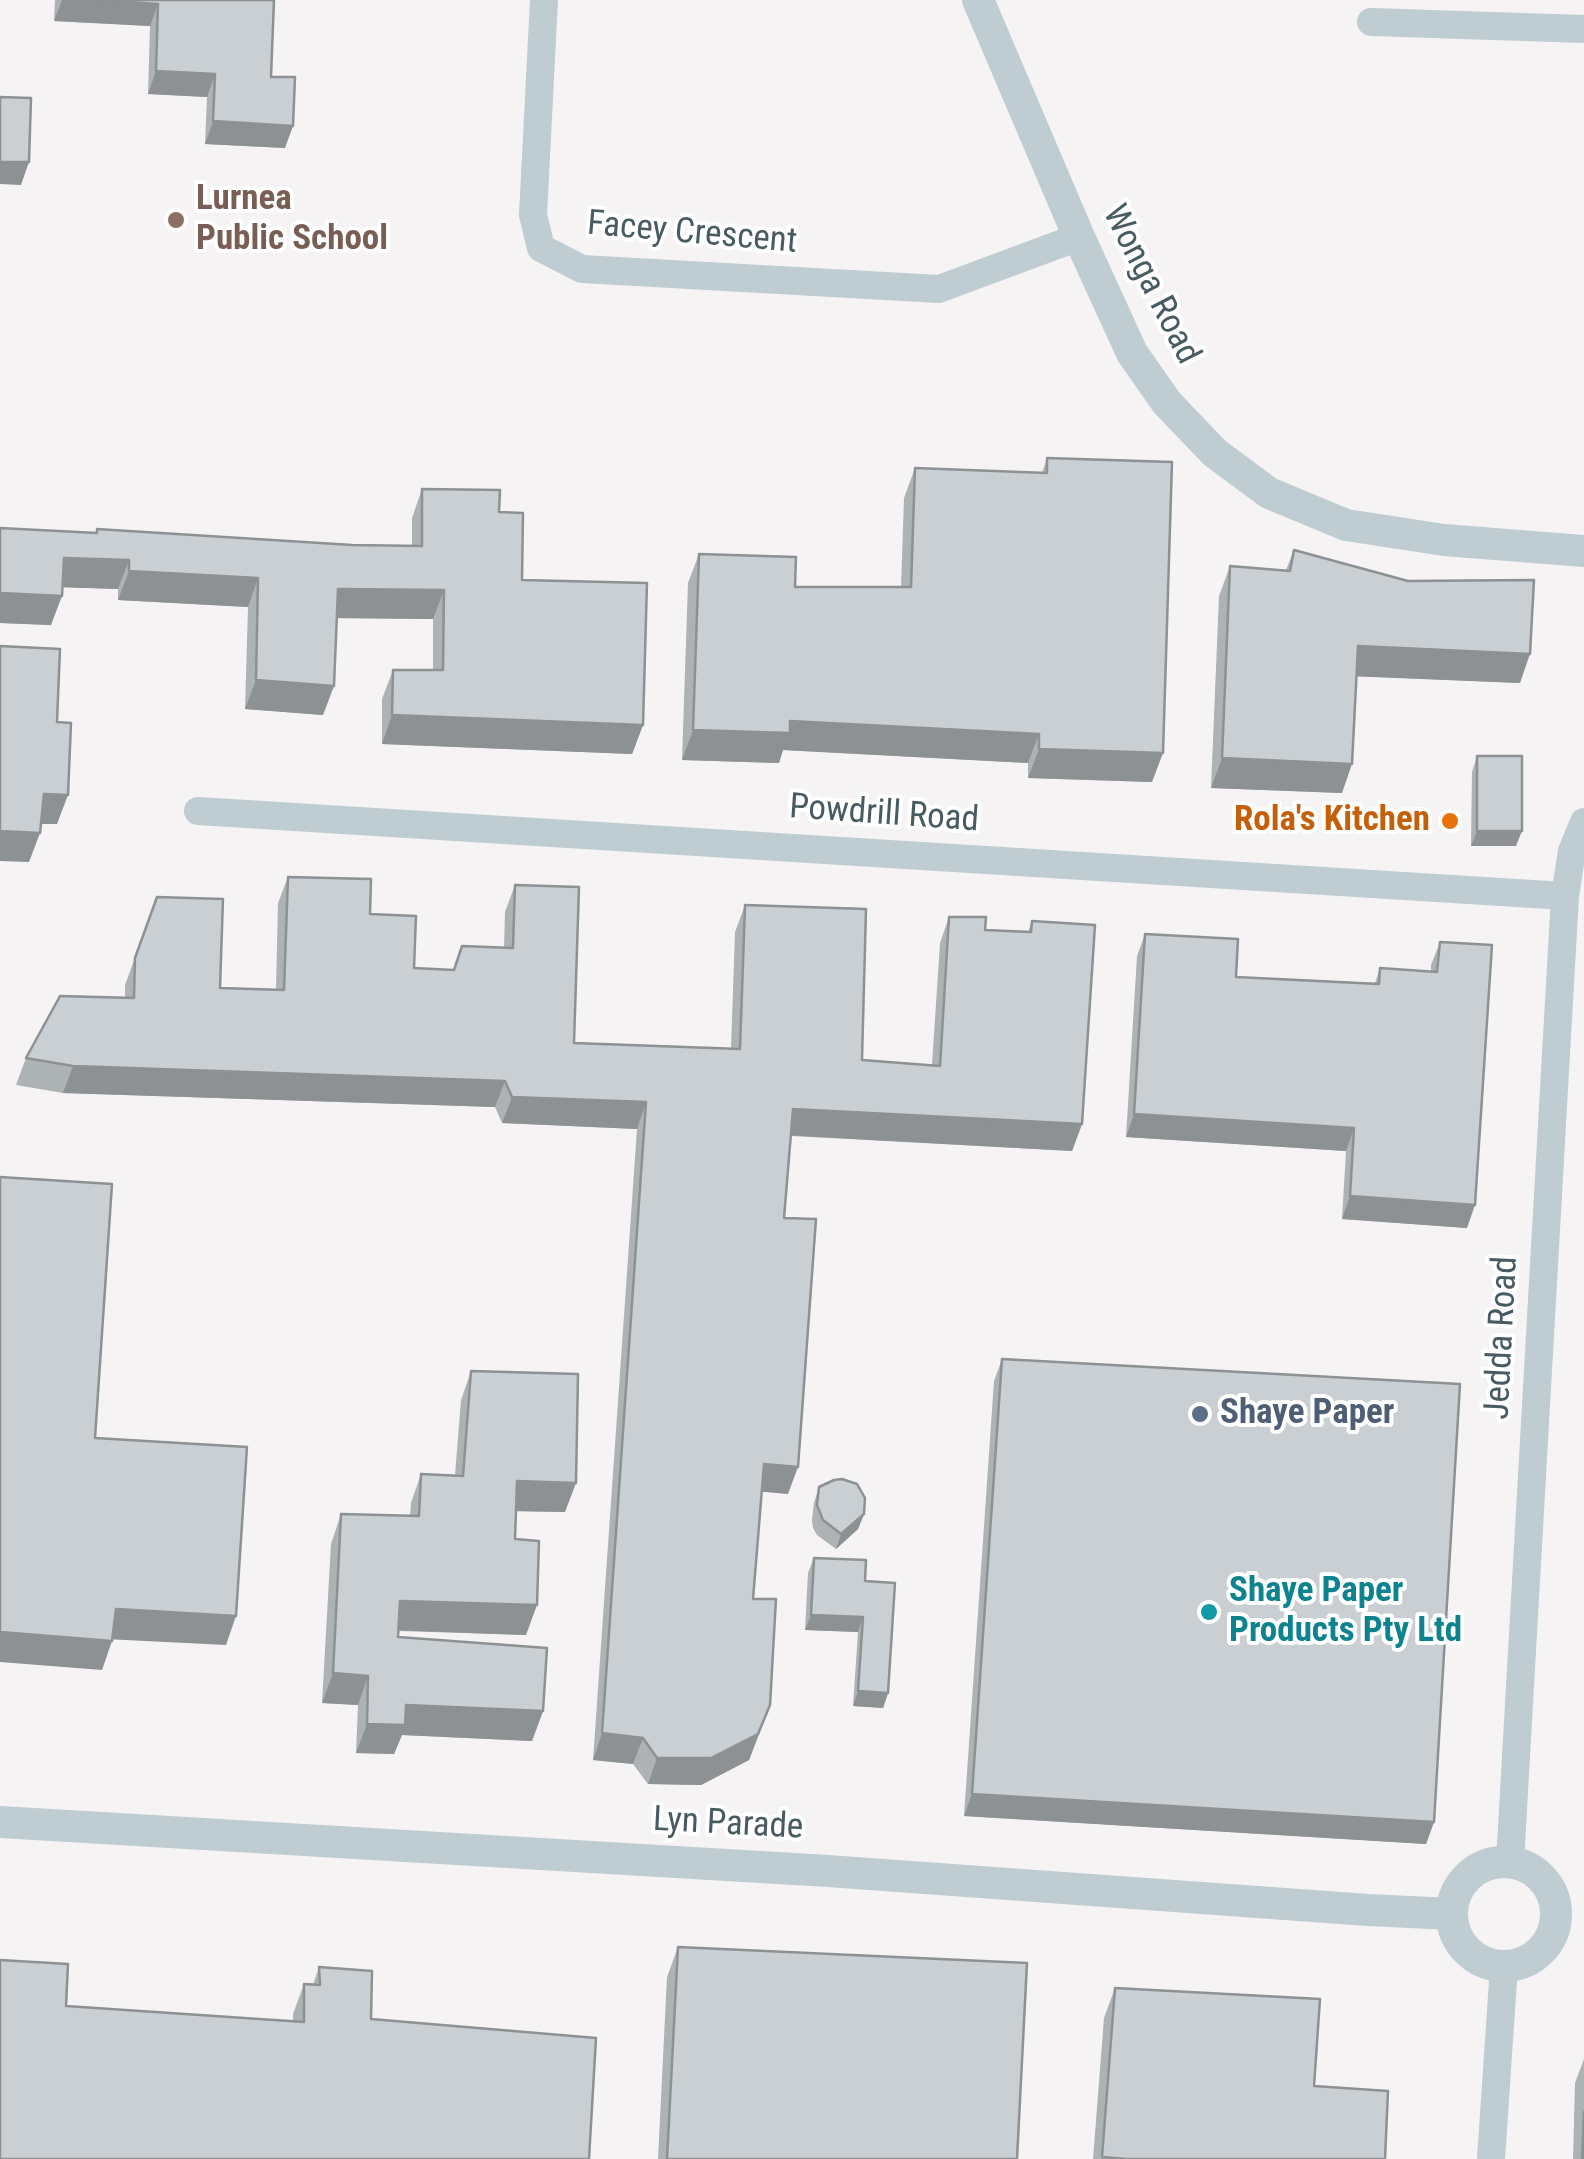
<!DOCTYPE html>
<html>
<head>
<meta charset="utf-8">
<style>
  body { margin:0 }
  canvas { display:block; background:#f5f3f3 }
</style>
</head>
<body>
<canvas width="1584" height="2159"></canvas>
<script>
const context = document.querySelector('canvas').getContext('2d');
context.lineJoin = 'round';
function strokePath(path, color, width, dash) {
  context.strokeStyle = color;
  context.lineWidth = width;
  context.lineCap = dash ? 'butt' : 'round';
  context.setLineDash(dash || []);
  context.stroke(path);
}
function paint(path, color) {
  context.fillStyle = color;
  context.fill(path, 'evenodd');
}
function label(font, color, halo, rows, align = 'center') {
  context.font = font + ' "Roboto Condensed",sans-serif';
  context.lineWidth = 8;
  context.setLineDash([]);
  context.textBaseline = 'middle';
  context.strokeStyle = halo;
  context.fillStyle = color;
  for (const [text, x, y, turn = 0] of rows) {
    context.save();
    context.translate(x, y);
    context.rotate((+turn || 0) * Math.PI / 180);
    context.textAlign = isNaN(turn) ? turn : align;
    if (halo) context.strokeText(text, 0, 0);
    context.fillText(text, 0, 0);
    context.restore();
  }
}
const minor = new Path2D(`
  M 544,0 L 533,215 L 541,248 L 582,269 L 939,289 L 1079,237
  M 1371,22 L 1584,29
  M 198,811 L 1565,896
  M 1510,1862 L 1565,896 L 1572,851 L 1584,822
  M 1491,2159 L 1504,1966`);
const tertiary = new Path2D(`
  M 978,0 L 1079,237 L 1132,353 L 1167,403 L 1215,453 L 1269,493 L 1346,525 L 1444,540 L 1584,551
  M 0,1822 L 828,1871 L 1368,1910 L 1452,1914
  M1452 1914a52 52 0 1 1 104 0a52 52 0 1 1-104 0Z`);
const wall = new Path2D(`
  M 55,0 L 274,0 L 271,77 L 285,148 L 205,144 L 207,97 L 148,94 L 150,26 L 54,21 Z
  M 1047,458 L 1152,782 L 1028,778 L 1028,763 L 783,750 L 779,763 L 682,760 L 688,583 L 699,554 L 795,587 L 901,587 L 904,498 L 915,468 L 1042,473 Z
  M 422,489 L 499,512 L 522,580 L 643,725 L 632,754 L 382,744 L 382,699 L 393,670 L 433,670 L 433,619 L 337,618 L 323,715 L 245,709 L 248,607 L 118,600 L 118,589 L 62,587 L 51,625 L 0,623 L 96,533 L 97,529 L 352,545 L 412,545 L 412,518 Z
  M 1294,550 L 1520,683 L 1356,676 L 1342,793 L 1211,788 L 1219,596 L 1230,566 L 1286,570 Z
  M 1477,756 L 1516,846 L 1471,846 L 1472,772 Z
  M 288,877 L 370,914 L 414,968 L 454,970 L 504,947 L 505,912 L 515,885 L 574,1043 L 731,1049 L 735,932 L 745,905 L 862,1060 L 932,1065 L 940,943 L 949,917 L 985,930 L 1028,932 L 1032,921 L 1082,1124 L 1072,1151 L 791,1136 L 784,1218 L 788,1494 L 762,1491 L 753,1599 L 760,1732 L 749,1760 L 701,1785 L 648,1784 L 633,1764 L 593,1760 L 637,1129 L 502,1123 L 495,1107 L 63,1093 L 16,1085 L 26,1058 L 125,998 L 125,985 L 157,897 L 220,988 L 276,989 L 278,903 Z
  M 1145,934 L 1236,977 L 1375,983 L 1380,968 L 1431,972 L 1431,965 L 1440,942 L 1467,1228 L 1342,1219 L 1346,1151 L 1126,1137 L 1137,956 Z
  M 1002,1359 L 1434,1822 L 1426,1844 L 964,1816 L 994,1381 Z
  M 471,1371 L 565,1512 L 516,1511 L 515,1539 L 526,1635 L 398,1631 L 398,1637 L 543,1711 L 532,1741 L 402,1735 L 394,1754 L 356,1753 L 358,1705 L 322,1703 L 331,1544 L 341,1514 L 410,1516 L 411,1503 L 421,1474 L 455,1475 L 461,1400 Z
  M 819,1487 L 864,1514 L 858,1529 L 836,1549 L 817,1535 L 813,1528 L 812,1520 L 814,1503 Z
  M 814,1558 L 865,1581 L 888,1693 L 883,1708 L 853,1706 L 858,1632 L 805,1630 L 808,1573 Z
  M 678,1947 L 1017,2159 L 658,2159 L 667,1977 Z
  M 319,1967 L 371,2019 L 589,2159 L 66,2006 L 293,2021 L 293,2014 L 304,1984 L 313,1985 Z
  M 1115,1988 L 1385,2159 L 1093,2159 L 1104,2018 Z
  M 1584,2059 L 1584,2159 L 1573,2159 L 1575,2083 Z`);
const shadedWall = new Path2D(`
  M 62,0 L 94,0 L 158,4 L 150,26 L 54,21 Z
  M 156,71 L 215,74 L 207,97 L 148,94 Z
  M 213,121 L 293,126 L 285,148 L 205,144 Z
  M 0,162 L 29,162 L 21,185 L 0,184 Z
  M 64,558 L 129,560 L 118,589 L 53,587 Z
  M 129,571 L 258,578 L 248,607 L 118,600 Z
  M 338,589 L 444,590 L 433,619 L 327,618 Z
  M 0,593 L 62,596 L 51,625 L 0,623 Z
  M 1358,646 L 1530,654 L 1520,683 L 1347,676 Z
  M 256,680 L 334,686 L 323,715 L 245,709 Z
  M 392,715 L 643,725 L 632,754 L 382,744 Z
  M 790,721 L 1039,734 L 1028,763 L 783,750 L 779,763 L 682,760 L 693,730 Z
  M 1039,749 L 1163,753 L 1152,782 L 1028,778 Z
  M 1222,758 L 1352,764 L 1342,793 L 1211,788 Z
  M 44,794 L 68,795 L 57,824 L 33,824 Z
  M 0,831 L 40,833 L 29,862 L 0,861 Z
  M 1477,831 L 1522,831 L 1516,846 L 1471,846 Z
  M 73,1066 L 505,1081 L 495,1107 L 63,1093 Z
  M 512,1097 L 646,1102 L 637,1129 L 502,1123 Z
  M 793,1109 L 1082,1124 L 1072,1151 L 783,1135 Z
  M 1134,1114 L 1354,1128 L 1346,1151 L 1126,1137 Z
  M 1350,1196 L 1475,1205 L 1467,1228 L 1342,1219 Z
  M 764,1464 L 798,1467 L 788,1494 L 754,1491 Z
  M 517,1481 L 576,1483 L 565,1512 L 506,1511 Z
  M 864,1514 L 858,1529 L 836,1549 L 841,1534 Z
  M 400,1601 L 537,1605 L 526,1635 L 389,1630 Z
  M 116,1609 L 236,1616 L 226,1645 L 105,1639 Z
  M 811,1615 L 863,1617 L 858,1632 L 805,1630 Z
  M 0,1632 L 112,1641 L 102,1670 L 0,1662 Z
  M 333,1673 L 368,1676 L 358,1705 L 322,1703 Z
  M 858,1691 L 888,1693 L 883,1708 L 853,1706 Z
  M 406,1705 L 543,1711 L 532,1741 L 402,1735 L 394,1754 L 356,1753 L 367,1724 Z
  M 770,1705 L 749,1760 L 701,1785 L 648,1784 L 657,1758 Z
  M 602,1733 L 643,1738 L 633,1764 L 593,1760 Z
  M 972,1794 L 1434,1822 L 1426,1844 L 964,1816 Z`);
const building = new Path2D(`
  M 94,0 L 274,0 L 271,77 L 295,77 L 293,126 L 213,121 L 215,74 L 156,71 L 158,4 Z
  M 0,97 L 31,98 L 29,162 L 0,162 Z
  M 1047,458 L 1172,462 L 1163,753 L 1039,749 L 1039,734 L 790,721 L 790,733 L 693,730 L 699,554 L 796,557 L 795,587 L 911,587 L 915,468 L 1047,473 Z
  M 422,489 L 500,490 L 499,512 L 523,513 L 522,580 L 647,583 L 643,725 L 392,715 L 393,670 L 443,670 L 444,590 L 338,589 L 334,686 L 256,680 L 258,578 L 129,571 L 129,560 L 64,558 L 62,596 L 0,593 L 0,528 L 97,533 L 97,529 L 352,545 L 422,546 Z
  M 1294,550 L 1408,581 L 1534,580 L 1530,654 L 1358,646 L 1352,764 L 1222,758 L 1230,566 L 1290,571 Z
  M 0,646 L 60,649 L 57,722 L 71,723 L 68,795 L 44,794 L 40,833 L 0,831 Z
  M 1477,756 L 1522,756 L 1522,831 L 1477,831 Z
  M 288,877 L 371,879 L 370,914 L 416,916 L 414,968 L 454,970 L 462,946 L 513,948 L 515,885 L 579,887 L 574,1043 L 740,1049 L 745,905 L 866,909 L 862,1060 L 940,1066 L 949,917 L 986,917 L 985,930 L 1031,932 L 1032,921 L 1095,925 L 1082,1124 L 793,1109 L 784,1218 L 816,1219 L 798,1467 L 764,1464 L 753,1599 L 776,1599 L 770,1705 L 758,1734 L 711,1758 L 657,1758 L 643,1738 L 602,1733 L 646,1102 L 512,1097 L 505,1081 L 73,1066 L 26,1058 L 60,996 L 134,998 L 135,958 L 157,897 L 223,899 L 220,988 L 284,990 Z
  M 1145,934 L 1238,939 L 1236,977 L 1379,984 L 1380,968 L 1437,972 L 1440,942 L 1492,945 L 1475,1205 L 1350,1196 L 1354,1128 L 1134,1114 Z
  M 0,1177 L 112,1184 L 95,1438 L 247,1447 L 236,1616 L 116,1609 L 112,1641 L 0,1632 Z
  M 1002,1359 L 1460,1384 L 1434,1822 L 972,1794 Z
  M 471,1371 L 578,1374 L 576,1483 L 517,1481 L 515,1539 L 539,1541 L 537,1605 L 400,1601 L 398,1637 L 547,1648 L 543,1711 L 406,1705 L 405,1725 L 367,1724 L 368,1676 L 333,1673 L 341,1514 L 419,1516 L 421,1474 L 463,1476 Z
  M 842,1479 L 857,1484 L 865,1498 L 864,1514 L 841,1534 L 823,1520 L 817,1505 L 819,1487 L 834,1480 Z
  M 814,1558 L 866,1560 L 865,1581 L 895,1583 L 888,1693 L 858,1691 L 863,1617 L 811,1615 Z
  M 678,1947 L 1027,1963 L 1017,2159 L 667,2159 Z
  M 0,1960 L 68,1964 L 66,2006 L 304,2022 L 304,1984 L 320,1985 L 319,1967 L 372,1971 L 371,2019 L 596,2038 L 589,2159 L 0,2159 Z
  M 1115,1988 L 1320,1999 L 1314,2086 L 1388,2091 L 1385,2159 L 1127,2159 L 1102,2157 Z
  M 1584,2112 L 1584,2159 L 1582,2159 Z`);
const markers = [
  [176,220,10,"#8d6e63"],
  [1450,821,10,"#e8710a"],
  [1200,1414,10,"#5c6f8a"],
  [1209,1612,10,"#0f9aa8"]
];
const educationNames = [
  ["Lurnea",196,200],
  ["Public School",196,240]
];
const streetNames = [
  ["Facey Crescent",692,234,5],
  ["Wonga Road",1150,285,63],
  ["Powdrill Road",884,815,4],
  ["Jedda Road",1503,1338,-87],
  ["Lyn Parade",728,1825,3]
];
const foodNames = [
  ["Rola's Kitchen",1430,821]
];
const serviceNames = [
  ["Shaye Paper",1220,1414]
];
const cultureNames = [
  ["Shaye Paper",1229,1592],
  ["Products Pty Ltd",1229,1632]
];
strokePath(minor, '#bfcdd3', 28);
strokePath(tertiary, '#bfcdd3', 32);
paint(wall, '#adb2b5');
paint(shadedWall, '#8d9194');
paint(building, '#c9cfd3');
strokePath(building, '#8d9194', 2.5);
for (const [x, y, r, color] of markers) {
  const dot = new Path2D();
  dot.arc(x, y, r, 0, 2 * Math.PI);
  context.fillStyle = color;
  context.fill(dot);
  strokePath(dot, '#fff', 4);
}
label('bold 35px', '#785e54', '#fff', educationNames, 'left');
label('35px', '#485b63', '#fff', streetNames);
label('bold 35px', '#c56008', '#fff', foodNames, 'right');
label('bold 35px', '#4e5e75', '#fff', serviceNames, 'left');
label('bold 35px', '#0d838f', '#fff', cultureNames, 'left');
</script>
</body>
</html>
